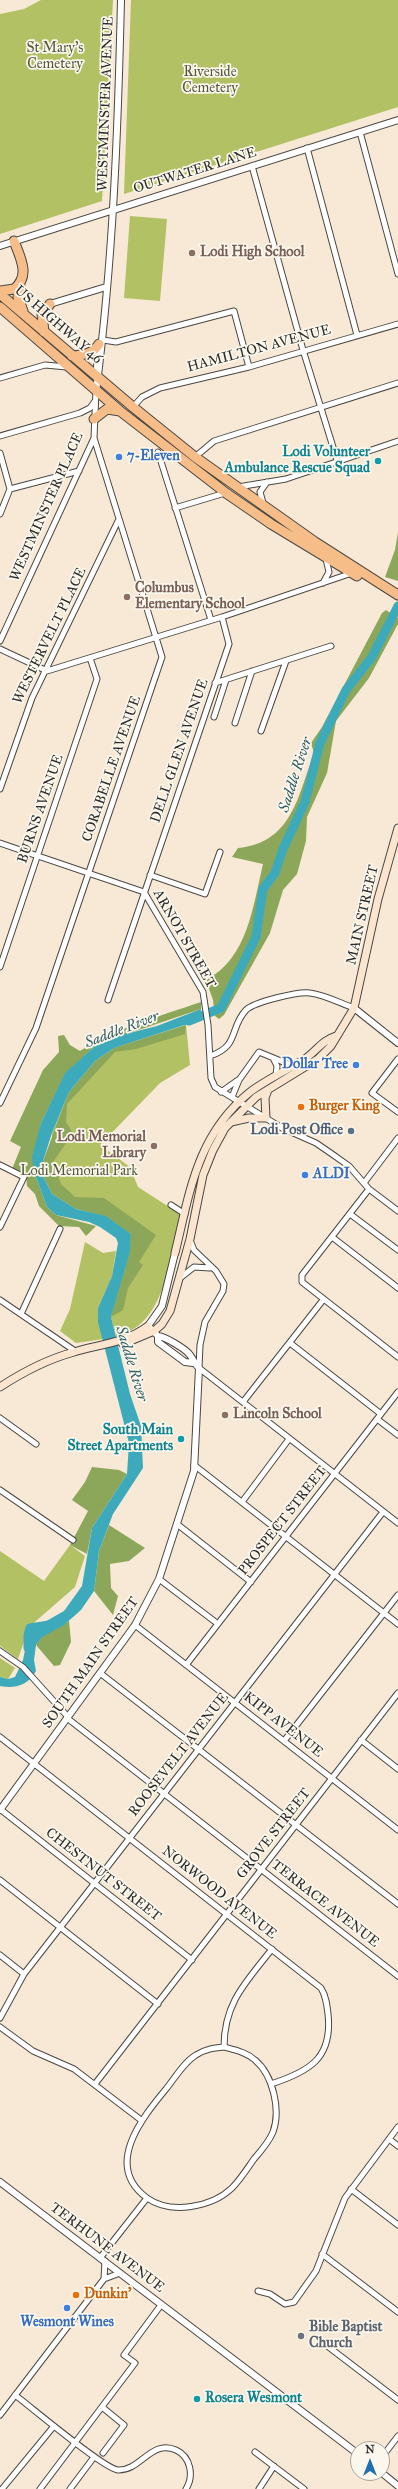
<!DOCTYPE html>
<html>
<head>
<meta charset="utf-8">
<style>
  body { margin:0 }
  #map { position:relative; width:398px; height:2489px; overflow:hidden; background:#f7e9d5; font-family:"IM FELL Great Primer",serif }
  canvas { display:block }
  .north { position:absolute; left:350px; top:2441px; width:40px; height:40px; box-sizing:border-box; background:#fbf7ec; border:1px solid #a8a59f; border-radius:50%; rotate:0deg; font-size:11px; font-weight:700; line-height:16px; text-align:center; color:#2b2b2b }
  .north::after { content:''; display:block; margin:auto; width:14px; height:18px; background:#1f6fb2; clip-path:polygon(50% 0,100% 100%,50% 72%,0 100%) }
</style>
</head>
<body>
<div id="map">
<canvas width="398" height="2489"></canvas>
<div class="north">N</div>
</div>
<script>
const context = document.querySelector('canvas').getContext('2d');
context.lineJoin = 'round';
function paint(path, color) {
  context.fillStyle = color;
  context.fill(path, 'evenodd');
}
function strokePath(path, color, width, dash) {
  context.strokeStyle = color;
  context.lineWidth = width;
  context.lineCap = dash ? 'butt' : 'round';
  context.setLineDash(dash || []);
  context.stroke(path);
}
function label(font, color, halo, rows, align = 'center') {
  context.font = font + ' "IM FELL Great Primer",serif';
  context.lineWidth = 3.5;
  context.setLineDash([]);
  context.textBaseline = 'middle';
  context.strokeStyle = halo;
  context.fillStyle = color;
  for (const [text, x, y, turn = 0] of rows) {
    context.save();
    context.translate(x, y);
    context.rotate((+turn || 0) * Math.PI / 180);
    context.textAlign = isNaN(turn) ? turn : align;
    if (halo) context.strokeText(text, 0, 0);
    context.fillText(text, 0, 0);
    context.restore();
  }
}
const green = new Path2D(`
  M 41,0 L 113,0 L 102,201 L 0,234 L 0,14 L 24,9 Z
  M 131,0 L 398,0 L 398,107 L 124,194 Z
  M 130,216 L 167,219 L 160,301 L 124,298 Z
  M 186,1025 L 190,1065 L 160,1083 L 100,1145 L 130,1167 L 138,1187 L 180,1214 C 170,1256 166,1326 116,1336 L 111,1317 L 131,1234 L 52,1194 L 52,1133 L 69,1092 L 114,1048 Z
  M 85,1242 L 103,1253 L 116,1251 L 112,1276 L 98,1308 L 103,1339 L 76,1343 L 60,1331 L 70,1309 Z
  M 70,1545 L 85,1556 L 75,1587 L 29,1627 L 18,1659 L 0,1646 L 0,1551 L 44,1581 Z
  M 0,1658 L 15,1668 L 8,1679 L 0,1677 Z`);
const forest = new Path2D(`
  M 398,532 L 398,581 L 385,577 L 395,550 Z
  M 386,610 L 398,618 L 398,624 L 369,678 L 336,721 L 327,773 L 307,817 L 306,841 L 297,874 L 283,890 L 270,933 L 224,1015 L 219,1019 L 215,1016 L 213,1000 L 206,980 C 248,958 253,906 263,864 L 232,857 L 238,848 C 292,843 298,796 314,753 L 311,743 L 322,727 L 382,613 Z
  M 201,1002 L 201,1009 L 103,1042 L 94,1047 L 65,1074 L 41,1123 L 34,1172 L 47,1207 L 56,1215 L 96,1226 L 86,1236 L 79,1227 L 59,1226 L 39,1206 L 35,1194 L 27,1186 L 26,1176 L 12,1169 L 21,1147 L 10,1141 L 43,1070 L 59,1052 L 58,1036 L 64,1035 L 70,1045 L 80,1051 C 117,1028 160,1016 201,1002 Z
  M 186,1025 L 185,1034 L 136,1049 L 115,1052 L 67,1104 L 66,1122 L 73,1133 L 53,1162 L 61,1184 L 75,1197 L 104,1198 L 156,1235 L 139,1262 L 143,1265 L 128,1288 L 123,1310 L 111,1317 L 130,1252 L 131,1234 L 106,1216 L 76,1209 L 52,1194 L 43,1176 L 43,1161 L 69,1092 L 95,1061 L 114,1048 Z
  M 92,1467 L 119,1470 L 127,1474 L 92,1528 L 87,1554 L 70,1545 L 88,1511 L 72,1500 L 85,1482 Z
  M 109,1525 L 145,1548 L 129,1561 L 110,1564 L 111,1588 L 118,1596 L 113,1615 L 94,1591 L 99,1551 Z
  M 69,1621 L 71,1642 L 60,1665 L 54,1666 L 36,1645 L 42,1636 Z`);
const water = new Path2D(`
  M 201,1009 L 200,1020 L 114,1048 L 95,1061 L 69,1092 L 52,1133 L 43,1161 L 43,1176 L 52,1194 L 76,1209 L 106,1216 L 131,1234 L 130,1252 L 111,1317 L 130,1394 L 141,1426 L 143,1468 L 113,1514 L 99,1551 L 94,1591 L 81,1610 L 64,1625 L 42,1637 L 36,1645 L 34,1660 L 36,1671 C 28,1685 16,1689 0,1686 L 0,1677 L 8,1679 L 15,1677 L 23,1660 L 28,1636 L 34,1628 L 64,1611 L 82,1586 L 92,1528 L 127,1474 L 129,1443 L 98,1322 L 98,1308 L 112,1276 L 118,1243 L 116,1238 L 100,1227 L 89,1222 L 56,1215 L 47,1207 L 34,1172 L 32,1157 L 41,1123 L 65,1073 L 94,1047 L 122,1035 L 157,1026 Z`);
const river = new Path2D(`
  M 189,1021 L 221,1008 L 256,937 L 263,889 L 275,873 L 283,849 L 305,802 L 320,743 L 346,690 L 372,657 L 398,606
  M 28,1648 L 28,1635 L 30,1628 L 49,1625`);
const minor = new Path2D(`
  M 360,132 L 398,274
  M 307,148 L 357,335
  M 252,166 L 303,350 L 337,460
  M 103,340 L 116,342 L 234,311 L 249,367
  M 0,378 L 45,365 L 67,367
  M 133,407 L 142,397 L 160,388 L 249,367 L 398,324
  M 0,436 L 80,413 L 90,408 L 95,401
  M 158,452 L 211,620
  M 0,453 L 10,489 L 0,514
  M 195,457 L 214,441 L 398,383
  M 238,487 L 286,479 L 398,441
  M 10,489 L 79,471
  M 263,503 L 260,492 L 267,482
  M 175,508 L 225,493
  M 323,583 L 329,572 L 326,559
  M 0,641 L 94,438 L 96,391
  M 0,649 L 47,671 L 222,617 L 352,573
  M 215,683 L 331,646
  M 214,717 L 226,680
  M 235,723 L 252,671
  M 261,731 L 286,661
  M 0,789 L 32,698 L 119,519
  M 0,843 L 144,892 L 203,992 L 208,1025 L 211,1078 L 215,1087 L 282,1128 L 316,1143 L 332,1154 L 349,1166 L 369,1189 L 398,1211
  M 150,875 L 205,894 L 220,852
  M 0,967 L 97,679 L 90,658
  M 108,1000 L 229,644 L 222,617
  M 210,1056 C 240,1046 229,1028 246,1010 C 254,1002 299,991 310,993 C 325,995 340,1003 354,1008
  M 398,1059 L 372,1093 L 398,1112
  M 274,1060 L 277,1066 L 276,1076
  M 221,1092 L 238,1080
  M 232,1097 L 239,1080 L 259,1052 L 293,1066
  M 0,1103 L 36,1028 L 162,657 L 94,438
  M 0,1165 L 24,1177 L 0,1227
  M 364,1183 L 398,1138
  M 369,1189 L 302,1275 L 302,1282 L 398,1357
  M 171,1205 L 185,1214
  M 350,1214 L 398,1250
  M 332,1237 L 398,1288
  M 190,1240 L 194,1250 L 216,1271 L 224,1284 L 223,1291 L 205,1322 L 200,1345 L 199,1368 L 398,1523
  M 180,1278 L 194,1267 L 210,1268
  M 0,1300 L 75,1351
  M 21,1314 L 60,1229
  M 290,1343 L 381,1414
  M 243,1402 L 323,1300
  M 0,1418 L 36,1444
  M 377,1419 L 398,1435
  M 194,1465 L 398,1624
  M 0,1490 L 73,1540
  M 242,1502 L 289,1439
  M 177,1524 L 251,1582
  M 159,1579 L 218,1624
  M 135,1625 L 398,1830
  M 0,1651 L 23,1667 L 68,1717
  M 186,1665 L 398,1392
  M 100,1673 L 398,1904
  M 67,1718 L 398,1976
  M 0,1737 L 321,1988 C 326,1996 327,2005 328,2014 C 333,2059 308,2072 271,2084
  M 361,1740 L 398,1769
  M 284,1741 L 398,1595
  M 0,1809 L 192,1960
  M 0,1880 L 158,2004
  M 0,1955 L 24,1974
  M 0,2018 L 24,1974 L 383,1512
  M 0,2027 L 33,2051 L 74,2069 L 141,2120
  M 224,2047 C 235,2050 246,2052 255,2060 C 273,2075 281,2110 273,2132 C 269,2142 261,2151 254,2159 C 247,2169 240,2180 232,2188 C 212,2207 171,2215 147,2198 C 103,2166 142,2118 166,2089 C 175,2078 184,2062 196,2055 C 205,2049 214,2048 224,2047 Z
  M 224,2047 C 224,2003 246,1982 272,1949
  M 95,2084 L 398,1693
  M 389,2139 L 398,2146
  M 351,2189 L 398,2225
  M 322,2254 L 398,2312
  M 100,2258 L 147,2198
  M 104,2279 L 120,2273
  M 258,2291 L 270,2294 L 285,2304 L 294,2302 L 316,2271 L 345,2198 L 398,2127
  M 326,2345 L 398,2400
  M 15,2395 C 31,2407 104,2469 118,2470 C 141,2471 151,2439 176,2450 C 191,2457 194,2476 186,2489
  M 102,2407 L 124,2425 L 103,2453
  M 0,2415 L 104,2279 L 105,2261
  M 255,2452 L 304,2489
  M 382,2457 L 398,2436
  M 2,2489 L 54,2426
  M 40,2489 L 135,2363 L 124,2355 L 161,2305
  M 70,2489 L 94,2457
  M 259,2489 L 274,2466`);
const tertiary = new Path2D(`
  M 0,246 L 398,120
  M 50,304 L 106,287
  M 97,370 L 98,345
  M 96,391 C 113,261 118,131 121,0
  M 354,1008 L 398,1043
  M 175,1253 L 162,1306 L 148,1326 L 158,1336 L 158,1342 L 185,1362 L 193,1363
  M 0,1810 L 135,1625 L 159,1579 L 194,1471 L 199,1368 C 194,1364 194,1360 190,1355 C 186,1349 164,1336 158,1336
  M 0,2182 L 358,2454
  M 382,2473 L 398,2486`);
const secondary = new Path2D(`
  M 231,1122 L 249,1118 L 266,1118 L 265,1098 L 268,1090
  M 175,1253 C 190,1191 197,1135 250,1092 C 266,1080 285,1071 302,1061 C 315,1053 322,1040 336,1036
  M 123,1344 L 154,1331 L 162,1324 L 170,1311 L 190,1239 L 203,1175 L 213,1150 L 225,1128 L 256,1097 L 318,1059 L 331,1046 L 354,1008 L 378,899 L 398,828
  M 0,1387 C 23,1372 48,1359 74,1352 C 101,1344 125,1343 148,1326`);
const trunk = new Path2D(`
  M 20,283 L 18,297 L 23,311
  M 0,291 L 14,289 C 31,276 20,257 14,241
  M 0,294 L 133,407 L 195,457 L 315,542 L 398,595
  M 0,307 L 120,411 L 226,493 L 271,524 L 357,576
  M 44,332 L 42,314 L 50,304
  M 72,356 C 83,355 93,354 99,344
  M 94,419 L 107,409 L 120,411`);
const markers = [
  [192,253,4,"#8d6e63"],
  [119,457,4,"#3f7fe0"],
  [378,461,4,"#0f9aa8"],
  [127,597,4,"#8d6e63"],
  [356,1065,4,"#3f7fe0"],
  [301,1107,4,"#e8710a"],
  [351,1131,4,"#5c6f8a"],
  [154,1146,4,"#8d6e63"],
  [305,1175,4,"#3f7fe0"],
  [225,1415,4,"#8d6e63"],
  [181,1439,4,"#0f9aa8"],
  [76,2295,4,"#e8710a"],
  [67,2308,4,"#3f7fe0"],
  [301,2336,4,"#6b7280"],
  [197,2399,4,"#0f9aa8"]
];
const parkNames = [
  ["St Mary's",55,49],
  ["Cemetery",55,65],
  ["Riverside",210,73],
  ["Cemetery",210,89],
  ["Lodi Memorial Park",79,1172]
];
const streetNames = [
  ["WESTMINSTER AVENUE",106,104,-88],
  ["OUTWATER LANE",195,171,-17],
  ["US HIGHWAY 46",58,325,41],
  ["HAMILTON AVENUE",259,349,-15],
  ["WESTMINSTER PLACE",47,507,-66],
  ["WESTERVELT PLACE",50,636,-64],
  ["DELL GLEN AVENUE",180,751,-71],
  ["CORABELLE AVENUE",112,769,-71],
  ["BURNS AVENUE",41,809,-71],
  ["MAIN STREET",363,915,-77],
  ["ARNOT STREET",184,939,60],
  ["PROSPECT STREET",283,1521,-52],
  ["SOUTH MAIN STREET",91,1663,-55],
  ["KIPP AVENUE",283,1725,38],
  ["ROOSEVELT AVENUE",179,1755,-52],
  ["GROVE STREET",274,1834,-52],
  ["CHESTNUT STREET",103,1875,38],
  ["NORWOOD AVENUE",219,1893,38],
  ["TERRACE AVENUE",325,1904,38],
  ["TERHUNE AVENUE",107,2248,37]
];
const educationNames = [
  ["Lodi High School",200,253],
  ["Columbus",135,589],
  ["Elementary School",135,605],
  ["Lodi Memorial",146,1138,"right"],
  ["Library",146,1154,"right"],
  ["Lincoln School",233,1415]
];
const cultureNames = [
  ["Lodi Volunteer",370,453],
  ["Ambulance Rescue Squad",370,469],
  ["South Main",173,1431],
  ["Street Apartments",173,1447],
  ["Rosera Wesmont",205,2399,"left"]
];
const shopNames = [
  ["7-Eleven",127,457],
  ["Dollar Tree",348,1065,"right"],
  ["ALDI",313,1175],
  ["Wesmont Wines",67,2323,"center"]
];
const foodNames = [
  ["Burger King",309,1107],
  ["Dunkin'",84,2295]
];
const serviceNames = [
  ["Lodi Post Office",343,1131]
];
const worshipNames = [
  ["Bible Baptist",309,2328],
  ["Church",309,2344]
];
const waterNames = [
  ["Saddle River",296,775,-72],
  ["Saddle River",122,1030,-21],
  ["Saddle River",131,1364,73]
];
paint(green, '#b1c163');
paint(forest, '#8ca759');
paint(water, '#3caabb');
strokePath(river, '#3caabb', 9);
strokePath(minor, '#4a4844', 7);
strokePath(tertiary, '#4a4844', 8);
strokePath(secondary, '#4a4844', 9);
strokePath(trunk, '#4a4844', 11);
strokePath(minor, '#fff', 5);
strokePath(tertiary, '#fff', 6);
strokePath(secondary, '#fce5cf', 7);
strokePath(trunk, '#f7bd88', 9);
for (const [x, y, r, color] of markers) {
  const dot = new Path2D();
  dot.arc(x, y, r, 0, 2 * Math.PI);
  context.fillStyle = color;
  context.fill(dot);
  strokePath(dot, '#fbf7ec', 1.5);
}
label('14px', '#53583c', '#fbf7ec', parkNames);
label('14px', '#2b2b2b', '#fbf7ec', streetNames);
label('bold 14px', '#785e54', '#fbf7ec', educationNames, 'left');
label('bold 14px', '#0d838f', '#fbf7ec', cultureNames, 'right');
label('bold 14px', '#366cbe', '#fbf7ec', shopNames, 'left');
label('bold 14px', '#c56008', '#fbf7ec', foodNames, 'left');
label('bold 14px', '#4e5e75', '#fbf7ec', serviceNames, 'right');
label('bold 14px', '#5b616d', '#fbf7ec', worshipNames, 'left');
label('italic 15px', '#325e65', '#fbf7ec', waterNames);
</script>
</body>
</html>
